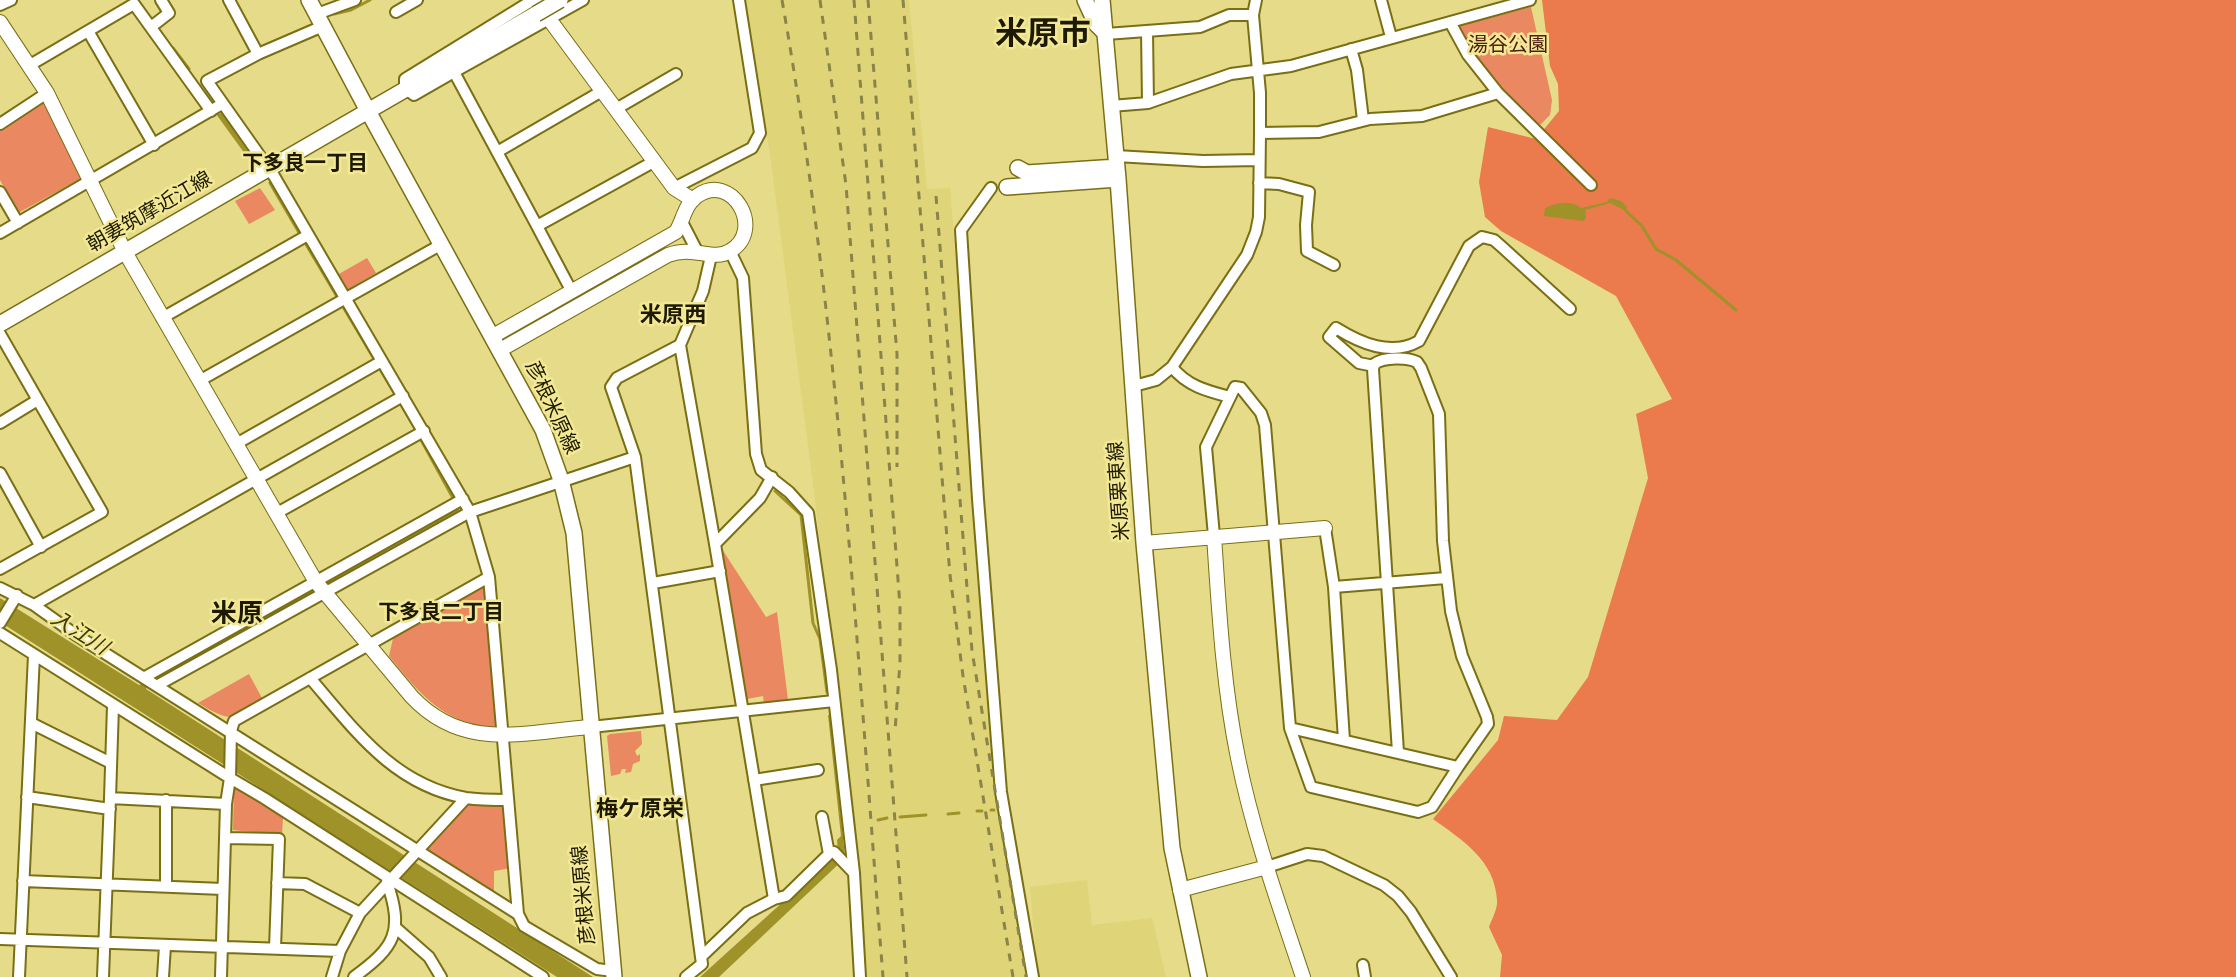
<!DOCTYPE html>
<html>
<head>
<meta charset="utf-8">
<style>
  body { margin:0 }
  canvas { display:block; background:#e5db88 }
</style>
</head>
<body>
<canvas width="2236" height="977"></canvas>
<script>
const context = document.querySelector('canvas').getContext('2d');
context.lineJoin = 'round';
function paint(path, color) {
  context.fillStyle = color;
  context.fill(path, 'evenodd');
}
function strokePath(path, color, width, dash) {
  context.strokeStyle = color;
  context.lineWidth = width;
  context.lineCap = dash ? 'butt' : 'round';
  context.setLineDash(dash || []);
  context.stroke(path);
}
function label(font, color, halo, rows, align = 'center') {
  context.font = font + ' "Sofia Sans Condensed","Noto Sans JP",sans-serif';
  context.lineWidth = 5;
  context.setLineDash([]);
  context.textBaseline = 'middle';
  context.strokeStyle = halo;
  context.fillStyle = color;
  for (const [text, x, y, turn = 0] of rows) {
    context.save();
    context.translate(x, y);
    context.rotate((+turn || 0) * Math.PI / 180);
    context.textAlign = isNaN(turn) ? turn : align;
    if (halo) context.strokeText(text, 0, 0);
    context.fillText(text, 0, 0);
    context.restore();
  }
}
const built = new Path2D(`
  M 743,0 L 909,0 L 927,189 L 950,188 L 999,795 L 1028,977 L 865,977 L 858,857 L 813,484 L 770,154 Z
  M 1087,880 L 1092,925 L 1152,918 L 1166,977 L 1038,977 L 1030,887 Z`);
const green = new Path2D(`
  M 1531,7 L 1552,100 L 1550,115 L 1540,125 C 1509,97 1476,68 1458,30 L 1460,26 Z
  M 45,102 L 82,178 L 18,213 L 0,180 L 0,129 Z
  M 260,188 L 275,210 L 249,224 L 235,201 Z
  M 367,258 L 376,273 L 347,290 L 337,275 Z
  M 720,546 L 766,617 L 777,612 L 788,700 L 764,703 L 763,696 L 747,699 Z
  M 483,586 L 486,588 L 497,724 L 495,727 C 444,725 418,692 389,656 L 394,634 Z
  M 249,674 L 263,700 C 228,719 234,724 198,703 Z
  M 641,731 L 642,744 L 635,751 L 637,756 L 640,754 L 640,761 L 633,764 L 631,772 L 625,773 L 626,769 L 622,769 L 620,774 L 611,776 L 607,736 L 610,734 Z
  M 242,788 L 283,818 L 282,835 L 233,830 L 234,789 Z
  M 467,804 L 502,804 L 505,807 L 511,868 L 494,871 L 494,893 L 425,848 Z`);
const forest = new Path2D(`
  M 1542,0 L 2236,0 L 2236,977 L 1500,977 L 1502,955 L 1489,927 C 1492,919 1498,908 1497,900 C 1495,860 1462,840 1433,819 L 1498,740 L 1504,716 L 1557,720 L 1588,677 L 1648,478 L 1636,414 L 1672,399 L 1616,296 L 1501,231 L 1485,217 L 1479,182 L 1488,127 L 1536,139 L 1559,111 L 1558,84 L 1550,66 Z`);
const water = new Path2D(`
  M 223,113 L 257,162 L 253,165 L 216,114 Z
  M 1610,198 L 1621,201 L 1627,207 L 1626,211 L 1610,203 L 1585,210 L 1586,217 L 1584,221 L 1544,216 L 1545,208 C 1557,203 1570,199 1581,208 L 1607,202 Z
  M 0,598 L 139,685 L 144,683 L 148,686 L 146,689 L 593,977 L 557,977 L 0,622 Z
  M 828,715 L 831,716 L 845,858 L 719,977 L 700,977 L 838,852 L 837,840 L 841,836 Z`);
const stream = new Path2D(`
  M 334,14 L 351,10 L 370,0
  M 173,48 L 189,69
  M 270,183 L 301,236
  M 1626,211 L 1642,226 L 1656,249 L 1676,260 L 1736,310
  M 304,241 L 396,396
  M 399,401 L 417,432
  M 420,438 L 454,500
  M 775,491 L 801,515 L 813,623 L 820,639 L 827,692
  M 323,585 L 458,510 L 457,506
  M 153,680 L 318,589
  M 991,810 L 994,810
  M 977,811 L 982,811
  M 948,814 L 959,813
  M 900,817 L 926,815
  M 878,820 L 887,818`);
const minor = new Path2D(`
  M 229,0 L 258,54 L 323,26
  M 533,0 L 405,79 L 405,88 L 414,95 L 454,72 L 537,226 L 655,161
  M 1381,0 L 1391,37
  M 0,5 L 11,0
  M 396,12 L 417,0
  M 317,14 L 355,0
  M 151,27 L 169,13 L 161,0
  M 88,31 L 154,145
  M 1147,31 L 1148,103
  M 1106,34 L 1200,27 L 1229,15 L 1253,15
  M 1351,49 L 1357,70 L 1363,120
  M 258,54 L 207,81 L 274,176 L 470,512 L 489,577 L 518,914
  M 30,65 L 134,4 L 211,111
  M 454,72 L 583,0
  M 1498,93 L 1591,185
  M 1111,106 L 1148,103 L 1231,74 L 1291,66 L 1530,0
  M 616,109 L 676,74
  M 0,124 L 47,93
  M 1260,133 L 1319,132 L 1370,119 L 1422,116 L 1498,93 L 1468,55 L 1450,22
  M 497,152 L 602,91
  M 1116,156 L 1203,161 L 1259,160
  M 1259,183 L 1279,184 L 1309,192 L 1306,225 L 1307,251 L 1334,265
  M 674,188 L 752,148 L 760,133 L 739,0
  M 991,188 L 961,230 L 978,499 L 1001,792 L 1033,977
  M 0,192 L 18,223
  M 682,222 L 697,251
  M 537,226 L 572,292
  M 0,233 L 222,104
  M 730,251 L 743,278 L 756,454 L 761,470 L 789,492 L 808,513 L 831,670 L 854,873 L 860,977
  M 162,318 L 308,235
  M 0,334 L 102,512 L 0,569
  M 680,345 L 715,544
  M 1374,366 L 1359,363 L 1329,337 L 1336,328 C 1360,343 1391,357 1419,341 L 1469,246 L 1482,237 L 1494,240 L 1502,247 L 1570,309
  M 1172,367 C 1187,386 1207,391 1230,397
  M 199,381 L 442,244
  M 1134,386 L 1156,380 L 1172,367 L 1247,255 L 1256,232 L 1259,217 L 1260,133 L 1260,93 L 1253,15 L 1256,0
  M 0,423 L 36,401
  M 236,444 L 382,361
  M 635,457 L 701,957
  M 0,473 L 41,547
  M 772,477 L 760,498 L 715,544 L 774,899
  M 277,513 L 424,431
  M 1325,528 L 1334,587 L 1344,740
  M 1214,536 L 1206,447 L 1235,387 L 1241,388 L 1261,413 L 1265,425 L 1290,728 L 1311,787 L 1418,812 L 1432,807 L 1458,767 L 1290,728
  M 653,583 L 720,571
  M 1334,587 L 1446,578
  M 0,588 L 34,605 L 76,635 L 518,914 L 524,926 L 597,969 L 613,971
  M 34,605 L 403,396
  M 0,623 L 17,595
  M 0,633 L 230,778 L 231,731 L 234,721 L 489,577
  M 145,677 L 463,499
  M 310,678 C 355,730 393,785 466,798 C 480,800 494,800 508,800
  M 158,685 L 470,512 L 635,457 L 611,387 L 617,378 L 680,345 L 703,291 L 711,256
  M 31,723 L 111,763
  M 591,727 L 834,701
  M 1398,752 L 1373,369 L 1374,364 C 1384,357 1407,357 1417,362 L 1421,368 L 1439,414 L 1443,541 L 1451,611 L 1462,656 L 1487,717 L 1488,724 L 1458,767
  M 754,780 L 818,770
  M 27,797 L 110,809
  M 110,798 L 113,706
  M 822,817 L 829,854
  M 226,838 L 279,839 L 275,948
  M 1267,867 L 1307,854 L 1323,856 L 1384,885 L 1398,896 L 1411,912 L 1451,977
  M 23,881 L 223,889
  M 277,883 L 305,884 L 360,913
  M 166,886 L 166,800
  M 396,928 L 429,957 L 441,977
  M 0,939 L 340,951
  M 1363,965 L 1365,977
  M 19,977 L 34,655
  M 103,977 L 110,798 L 226,804
  M 163,977 L 165,946
  M 221,977 L 226,804 L 230,778 L 264,798 L 543,977
  M 332,977 L 340,951 L 360,913 L 466,798
  M 354,977 C 395,947 404,932 387,882
  M 686,977 L 702,964 L 701,957 L 747,913 L 774,899 L 786,896 L 831,852 L 834,852 L 854,873`);
const tertiary = new Path2D(`
  M 535,0 L 674,188 L 693,200
  M 0,22 L 47,93 L 125,252 L 316,582 L 412,697 C 464,752 524,732 591,727
  M 493,336 L 676,232 C 683,221 685,204 697,196 C 732,171 766,230 730,251 C 713,262 694,245 668,255 L 500,350
  M 1214,536 C 1219,610 1223,685 1238,758 C 1253,833 1279,905 1303,977
  M 1144,543 L 1325,528
  M 1180,890 L 1267,867`);
const secondary = new Path2D(`
  M 1085,0 L 1096,24 L 1106,34
  M 1102,0 L 1118,179 L 1144,543 L 1172,848 L 1199,977
  M 536,14 L 368,111 L 543,430 L 561,480 L 574,533 L 614,977
  M 1018,168 L 1027,173 L 1117,167
  M 1007,187 L 1118,179
  M 0,324 L 368,111 L 309,0`);
const rail = new Path2D(`
  M 782,0 C 839,323 857,651 883,977
  M 820,0 L 846,185 L 907,977
  M 854,0 L 900,606 L 900,662 L 895,731
  M 868,0 L 897,354 L 897,467
  M 903,0 L 950,575 L 963,676 L 1013,977
  M 936,196 L 972,651 L 1026,977`);
const secondaryBridge = new Path2D(`
  M 536,14 L 560,0`);
const parkNames = [
  ["湯谷公園",1508,46]
];
const streetNames = [
  ["朝妻筑摩近江線",150,213,-30],
  ["彦根米原線",551,408,65],
  ["米原栗東線",1120,491,-94],
  ["彦根米原線",585,895,-95]
];
const neighbourhoodNames = [
  ["下多良一丁目",305,165],
  ["下多良二丁目",441,614]
];
const waterNames = [
  ["入江川",79,634,32]
];
const quarterNames = [
  ["米原西",673,316],
  ["梅ケ原栄",640,810]
];
const districtNames = [
  ["米原",237,615]
];
const townNames = [
  ["米原市",1043,36]
];
paint(built, '#dfd478');
paint(green, '#ea8861');
paint(forest, '#eb7a4c');
paint(water, '#9e9229');
strokePath(stream, '#9e9229', 3);
strokePath(minor, '#7a6f15', 14);
strokePath(tertiary, '#7a6f15', 16);
strokePath(secondary, '#7a6f15', 18);
strokePath(minor, '#fff', 10);
strokePath(tertiary, '#fff', 14);
strokePath(secondary, '#fff', 15);
strokePath(rail, '#8a844b', 3, [8, 8]);
strokePath(secondaryBridge, '#7a6f15', 18, []);
strokePath(secondaryBridge, '#fff', 15);
label('20px', '#4b1f0c', '#f3e895', parkNames);
label('20px', '#1d1a01', '#f3e895', streetNames);
label('bold 21px', '#1d1a01', '#f3e895', neighbourhoodNames);
label('italic 21px', '#403900', '#f3e895', waterNames);
label('bold 22px', '#1d1a01', '#f3e895', quarterNames);
label('bold 26px', '#1d1a01', '#f3e895', districtNames);
label('bold 32px', '#1d1a01', '#f3e895', townNames);
</script>
</body>
</html>
